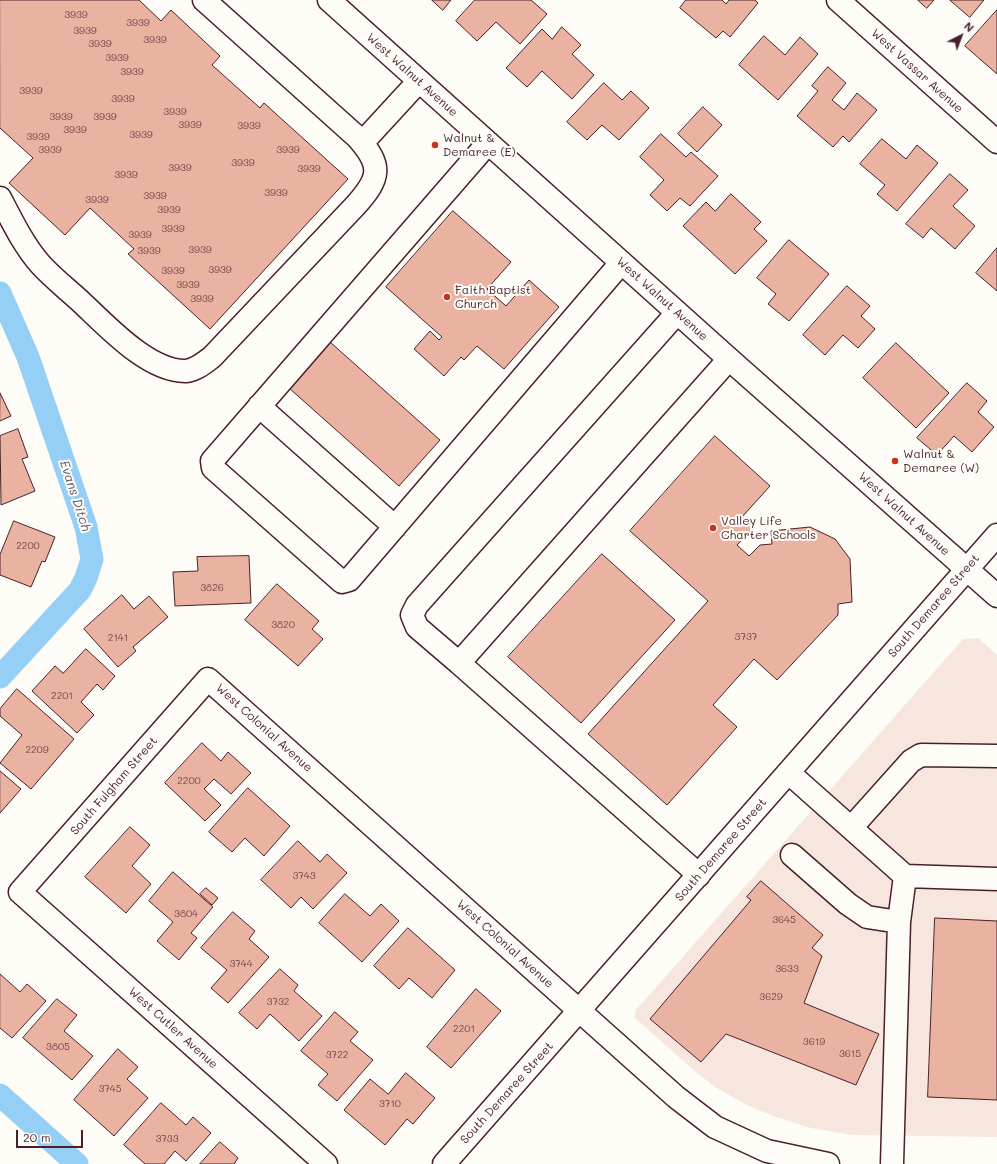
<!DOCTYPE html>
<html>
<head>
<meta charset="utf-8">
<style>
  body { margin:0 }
  #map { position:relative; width:997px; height:1164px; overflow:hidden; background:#fdfcf7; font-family:Mali,sans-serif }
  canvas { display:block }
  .north { position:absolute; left:941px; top:16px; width:40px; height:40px; -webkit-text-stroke:3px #fdfcf7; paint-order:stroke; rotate:42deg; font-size:11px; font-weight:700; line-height:16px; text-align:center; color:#4a1f2b }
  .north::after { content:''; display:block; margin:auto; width:14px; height:18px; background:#4a1f2b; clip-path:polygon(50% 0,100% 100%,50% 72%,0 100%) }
  .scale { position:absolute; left:16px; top:1130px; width:67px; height:18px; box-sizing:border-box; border:2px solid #4a1f2b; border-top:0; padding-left:5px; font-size:12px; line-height:14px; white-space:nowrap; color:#4a1f2b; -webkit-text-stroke:3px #fdfcf7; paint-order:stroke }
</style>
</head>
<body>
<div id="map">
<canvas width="997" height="1164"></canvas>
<div class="north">N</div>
<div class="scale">20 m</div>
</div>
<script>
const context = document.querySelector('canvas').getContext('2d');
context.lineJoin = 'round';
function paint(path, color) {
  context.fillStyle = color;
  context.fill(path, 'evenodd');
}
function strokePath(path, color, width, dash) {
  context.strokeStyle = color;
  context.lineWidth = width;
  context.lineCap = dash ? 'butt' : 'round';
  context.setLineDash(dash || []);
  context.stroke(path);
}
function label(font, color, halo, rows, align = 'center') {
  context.font = font + ' Mali,sans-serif';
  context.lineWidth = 4;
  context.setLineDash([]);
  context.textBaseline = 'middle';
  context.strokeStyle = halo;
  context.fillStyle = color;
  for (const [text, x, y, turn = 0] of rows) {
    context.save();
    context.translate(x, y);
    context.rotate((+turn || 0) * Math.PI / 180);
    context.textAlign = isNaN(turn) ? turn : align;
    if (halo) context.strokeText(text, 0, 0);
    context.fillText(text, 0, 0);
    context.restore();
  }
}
const built = new Path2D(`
  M 978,638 L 997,655 L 997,1137 L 852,1135 L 811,1128 L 776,1117 L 749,1106 L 715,1087 L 696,1072 L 634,1017 L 636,1010 L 963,639 Z`);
const canal = new Path2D(`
  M 0,293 L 28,357 L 86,527 L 92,559 L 86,578 L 80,590 L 0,677
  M 0,1095 L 77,1164`);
const building = new Path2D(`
  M 0,0 L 139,0 L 161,21 L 171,10 L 220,56 L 212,65 L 260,108 L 264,103 L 348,179 L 210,329 L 128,254 L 134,249 L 90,208 L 65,235 L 9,183 L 33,158 L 0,128 Z
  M 432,0 L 451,0 L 443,10 Z
  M 475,0 L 531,0 L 547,14 L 520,44 L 496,22 L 477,41 L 456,21 Z
  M 686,0 L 722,0 L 726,4 L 729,0 L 755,0 L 758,3 L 730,37 L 723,31 L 716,38 L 680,8 Z
  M 918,0 L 934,0 L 927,8 Z
  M 950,0 L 984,0 L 970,17 Z
  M 997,10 L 997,74 L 965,46 Z
  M 562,27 L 581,45 L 572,54 L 594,75 L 572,99 L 542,71 L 527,87 L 506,68 L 542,29 L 552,39 Z
  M 764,36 L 785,55 L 800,37 L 818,54 L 778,100 L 739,65 Z
  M 828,67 L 846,83 L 832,100 L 844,110 L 857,93 L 877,110 L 849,142 L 843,136 L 833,147 L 797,116 L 818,91 L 812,86 Z
  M 604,83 L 622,100 L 631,91 L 649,108 L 619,140 L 602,125 L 587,140 L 567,122 Z
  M 703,107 L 722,125 L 697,152 L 678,134 Z
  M 661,134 L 686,157 L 691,152 L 718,176 L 690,206 L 680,198 L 667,211 L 650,195 L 664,180 L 640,157 Z
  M 882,139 L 906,159 L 917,145 L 938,163 L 897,211 L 877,194 L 885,185 L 860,164 Z
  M 950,174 L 968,190 L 953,206 L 975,226 L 955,249 L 931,228 L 923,238 L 906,224 Z
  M 731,194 L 761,222 L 754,229 L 767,241 L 735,274 L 683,226 L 706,202 L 715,211 Z
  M 453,211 L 511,262 L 487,289 L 506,306 L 529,280 L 559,307 L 504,369 L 477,346 L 464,360 L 461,357 L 444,376 L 414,349 L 430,331 L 439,340 L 442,337 L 386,287 Z
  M 789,240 L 829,274 L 789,321 L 768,304 L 776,294 L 757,278 Z
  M 997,248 L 997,291 L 976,273 Z
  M 847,286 L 870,306 L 861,316 L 875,329 L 858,348 L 843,335 L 825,355 L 803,335 Z
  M 330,342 L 440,440 L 399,486 L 289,388 Z
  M 896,343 L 949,393 L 916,428 L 863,378 Z
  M 967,383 L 987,401 L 978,412 L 994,427 L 972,452 L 954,436 L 937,455 L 917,438 Z
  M 0,393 L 11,416 L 0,421 Z
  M 18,429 L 28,457 L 22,459 L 35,491 L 1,505 L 0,436 Z
  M 715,436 L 770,486 L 742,517 L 754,527 L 737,545 L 749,556 L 760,545 L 772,544 L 771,531 L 810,527 L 835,539 L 850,559 L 852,602 L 838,604 L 838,615 L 777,680 L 754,659 L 713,705 L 737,727 L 667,805 L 588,734 L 708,601 L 630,531 Z
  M 14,521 L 55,537 L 45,562 L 42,561 L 31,587 L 0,575 L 0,555 Z
  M 602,554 L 675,620 L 581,723 L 508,657 Z
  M 249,556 L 251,603 L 175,606 L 173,572 L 198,571 L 197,557 Z
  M 277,584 L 319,621 L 312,629 L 323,639 L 298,666 L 245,620 Z
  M 122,595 L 134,609 L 149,596 L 168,617 L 133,647 L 136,651 L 118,667 L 84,629 Z
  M 86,649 L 115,676 L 103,690 L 97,684 L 81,702 L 94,715 L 77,733 L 32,691 L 55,666 L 63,673 Z
  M 17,689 L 74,739 L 31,789 L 0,763 L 22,735 L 0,716 L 0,709 Z
  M 202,743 L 221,761 L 228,752 L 251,773 L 231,794 L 214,779 L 204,789 L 221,805 L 205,821 L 165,783 Z
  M 0,771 L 21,789 L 0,813 Z
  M 248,788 L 290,826 L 264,856 L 245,838 L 232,852 L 209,832 Z
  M 130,827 L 150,845 L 132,866 L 151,884 L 126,913 L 85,877 Z
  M 298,841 L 320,862 L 327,854 L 347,873 L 313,909 L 301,897 L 291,908 L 261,880 Z
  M 173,872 L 213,907 L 191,933 L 197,938 L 179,960 L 157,941 L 173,922 L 149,901 Z
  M 761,881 L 823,935 L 812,948 L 822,956 L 804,1003 L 879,1034 L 856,1085 L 726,1034 L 701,1062 L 650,1019 L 751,900 L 747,897 Z
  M 206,888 L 218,898 L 212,905 L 200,894 Z
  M 345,894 L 370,916 L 381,904 L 399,921 L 362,962 L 319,923 Z
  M 233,912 L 255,931 L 249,939 L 269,957 L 228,1003 L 211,988 L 227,970 L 201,948 Z
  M 935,918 L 997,921 L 997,1100 L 928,1097 Z
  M 408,928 L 455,970 L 432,998 L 409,978 L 399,989 L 374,966 Z
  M 280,969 L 298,985 L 294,991 L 322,1016 L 299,1041 L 270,1014 L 257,1029 L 239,1013 Z
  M 0,974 L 20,992 L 27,984 L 46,1001 L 12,1038 L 0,1028 Z
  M 476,989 L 501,1011 L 451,1068 L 427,1047 Z
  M 57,999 L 77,1015 L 64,1031 L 93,1056 L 72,1080 L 23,1038 Z
  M 335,1012 L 358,1032 L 350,1041 L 373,1060 L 337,1101 L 318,1085 L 328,1074 L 301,1051 Z
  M 118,1049 L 138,1067 L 127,1079 L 148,1098 L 114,1136 L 74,1100 Z
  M 406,1073 L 435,1098 L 413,1124 L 407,1119 L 385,1145 L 344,1110 L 370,1079 L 388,1094 Z
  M 161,1103 L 186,1125 L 193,1117 L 211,1133 L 186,1161 L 175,1151 L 164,1164 L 145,1164 L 124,1145 Z
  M 220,1142 L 238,1158 L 234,1164 L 200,1164 Z`);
const minor = new Path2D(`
  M 838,0 L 997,142
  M 362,143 L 419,81
  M 488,143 L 212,461 L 213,468 L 342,582 L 349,580 L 621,263
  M 0,198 C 12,221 24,246 41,265 C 53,278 67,289 79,300 C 105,324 148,372 186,371 C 196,370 204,363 212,357 L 356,205 C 380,178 383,166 357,137 L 204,0
  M 677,313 L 417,605 L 412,615 L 417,627 L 459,663 L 729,359
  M 259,406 L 395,527
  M 459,663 L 699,875
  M 789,773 L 851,828
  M 792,855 L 848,904 L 867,917 L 899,922
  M 905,876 L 851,828 L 911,761 L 921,755 L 997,756
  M 326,1164 L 20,892 L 208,679 L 676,1097 L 715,1127 L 767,1151 L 828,1164
  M 892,1164 L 899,922 L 905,876 L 997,879`);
const major = new Path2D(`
  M 329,0 L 729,359 L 997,596
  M 444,1164 L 997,535`);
const markers = [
  [435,145,4,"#c8321e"],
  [447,297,4,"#c8321e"],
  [895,461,4,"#c8321e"],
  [713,528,4,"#c8321e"]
];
const numberNames = [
  ["3939",76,15],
  ["3939",138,23],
  ["3939",85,31],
  ["3939",155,40],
  ["3939",100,44],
  ["3939",117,58],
  ["3939",132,72],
  ["3939",31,91],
  ["3939",123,99],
  ["3939",175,112],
  ["3939",61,117],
  ["3939",105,117],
  ["3939",190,125],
  ["3939",249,126],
  ["3939",75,130],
  ["3939",141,135],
  ["3939",38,137],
  ["3939",50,150],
  ["3939",288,150],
  ["3939",243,163],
  ["3939",180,168],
  ["3939",309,169],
  ["3939",126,175],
  ["3939",276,193],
  ["3939",155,196],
  ["3939",97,200],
  ["3939",169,210],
  ["3939",173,229],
  ["3939",140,235],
  ["3939",200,250],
  ["3939",149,251],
  ["3939",220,270],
  ["3939",173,271],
  ["3939",188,285],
  ["3939",202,299],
  ["2200",28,546],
  ["3826",212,588],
  ["3820",283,625],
  ["3737",746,637],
  ["2141",118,638],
  ["2201",62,696],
  ["2209",37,750],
  ["2200",189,781],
  ["3743",304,876],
  ["3804",186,914],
  ["3645",784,920],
  ["3744",241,964],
  ["3633",787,969],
  ["3629",771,997],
  ["3732",278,1002],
  ["2201",464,1029],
  ["3619",814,1042],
  ["3805",58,1047],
  ["3615",850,1054],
  ["3722",337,1055],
  ["3745",110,1089],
  ["3710",390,1104],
  ["3733",167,1139]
];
const streetNames = [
  ["West Vassar Avenue",917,71,42],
  ["West Walnut Avenue",412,75,42],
  ["West Walnut Avenue",662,299,42],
  ["West Walnut Avenue",904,514,42],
  ["South Demaree Street",934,606,-49],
  ["West Colonial Avenue",264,728,42],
  ["South Fulgham Street",114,786,-49],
  ["South Demaree Street",721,850,-49],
  ["West Colonial Avenue",505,944,42],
  ["West Cutler Avenue",173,1028,42],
  ["South Demaree Street",507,1093,-48]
];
const poiNames = [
  ["Walnut &",443,138],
  ["Demaree (E)",443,152],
  ["Faith Baptist",455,290],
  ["Church",455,304],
  ["Walnut &",903,454],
  ["Demaree (W)",903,468],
  ["Valley Life",721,521],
  ["Charter Schools",721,535]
];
const waterNames = [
  ["Evans Ditch",75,496,72]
];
paint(built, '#f7e6dd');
strokePath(canal, '#95cff5', 23);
paint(building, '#eab2a1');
strokePath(building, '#4a1f2b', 1);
strokePath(minor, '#4a1f2b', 25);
strokePath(major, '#4a1f2b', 25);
strokePath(minor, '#fdfcf7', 22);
strokePath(major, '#fdfcf7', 22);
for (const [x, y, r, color] of markers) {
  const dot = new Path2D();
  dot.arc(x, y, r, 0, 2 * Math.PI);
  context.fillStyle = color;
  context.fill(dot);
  strokePath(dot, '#fdfcf7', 1.5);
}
label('10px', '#724448', null, numberNames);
label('12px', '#4a1f2b', '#fdfcf7', streetNames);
label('12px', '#4a1f2b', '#fdfcf7', poiNames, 'left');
label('italic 13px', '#605468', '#fdfcf7', waterNames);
</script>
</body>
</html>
